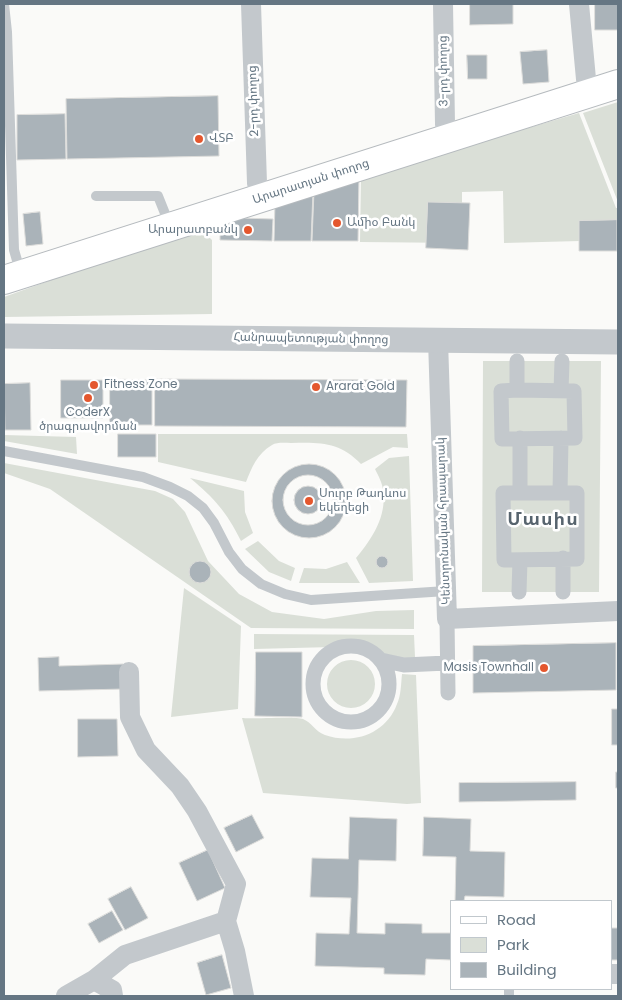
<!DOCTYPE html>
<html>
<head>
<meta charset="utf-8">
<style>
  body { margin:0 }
  #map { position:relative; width:622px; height:1000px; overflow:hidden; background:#fafaf8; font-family:Poppins,sans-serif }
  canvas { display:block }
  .frame { position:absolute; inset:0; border:5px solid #657683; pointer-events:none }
  .legend { position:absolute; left:450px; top:900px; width:162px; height:90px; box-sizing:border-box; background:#fff; border:1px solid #c1c8cd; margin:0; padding:6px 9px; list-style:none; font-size:15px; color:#657683 }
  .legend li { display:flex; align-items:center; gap:10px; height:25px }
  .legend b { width:25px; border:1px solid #c1c8cd }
</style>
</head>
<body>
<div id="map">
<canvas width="622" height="1000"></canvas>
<div class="frame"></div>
<ul class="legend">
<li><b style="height:6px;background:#fff"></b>Road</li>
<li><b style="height:14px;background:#dadfd7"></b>Park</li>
<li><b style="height:14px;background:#aab3b9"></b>Building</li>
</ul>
</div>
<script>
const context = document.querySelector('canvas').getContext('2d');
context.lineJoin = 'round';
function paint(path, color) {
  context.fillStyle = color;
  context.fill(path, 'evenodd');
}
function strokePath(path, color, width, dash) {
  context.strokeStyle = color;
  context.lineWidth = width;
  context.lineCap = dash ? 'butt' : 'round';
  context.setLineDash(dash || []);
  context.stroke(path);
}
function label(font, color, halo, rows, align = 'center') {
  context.font = font + ' Poppins,"Noto Sans Armenian",sans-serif';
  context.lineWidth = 5;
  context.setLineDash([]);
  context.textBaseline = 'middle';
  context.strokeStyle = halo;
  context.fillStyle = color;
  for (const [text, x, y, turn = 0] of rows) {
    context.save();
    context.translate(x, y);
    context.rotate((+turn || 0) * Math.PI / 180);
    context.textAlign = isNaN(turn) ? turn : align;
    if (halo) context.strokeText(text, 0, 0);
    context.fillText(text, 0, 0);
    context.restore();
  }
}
const green = new Path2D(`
  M 618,102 L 618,202 L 583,113 Z
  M 579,113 L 616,208 L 618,208 L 618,240 L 504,243 L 503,191 L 462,192 L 462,243 L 360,242 L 361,177 Z
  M 199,227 L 212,240 L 212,314 L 4,317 L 4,297 Z
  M 483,361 L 601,361 L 599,592 L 482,592 Z
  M 158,434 L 407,434 L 408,448 L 393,447 L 361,464 C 340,442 320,442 291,443 C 285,443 277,442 272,445 C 257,454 252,467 246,482 L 158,462 Z
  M 4,435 L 76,437 L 77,454 L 4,441 Z
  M 409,456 L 413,581 L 369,583 L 356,558 C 372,539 387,516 383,491 C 383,484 378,475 375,469 L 389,458 Z
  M 4,463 L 155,491 L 173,499 L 185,512 L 208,561 L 239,594 L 272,612 L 324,619 L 376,611 L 414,610 L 414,629 L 251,628 L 50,489 L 4,473 Z
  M 190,478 L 244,491 L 245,512 L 253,533 L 241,541 C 226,511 215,499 190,478 Z
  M 258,541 L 279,561 L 295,568 L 291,581 L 269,572 L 245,549 Z
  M 347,562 L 360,583 L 299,583 L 304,568 L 326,569 Z
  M 184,588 L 241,626 L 238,709 L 171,717 Z
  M 254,634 L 414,635 L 415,657 L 409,660 L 380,655 L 372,647 L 361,643 L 346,642 L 333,647 L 254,649 Z
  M327 684a24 24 0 1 1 48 0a24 24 0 1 1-48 0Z
  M 402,674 L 416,675 L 421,803 L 407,804 L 263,793 L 242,718 C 253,719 297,716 303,719 C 311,722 316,732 325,735 C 353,745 386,734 397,704 C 401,696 401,684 402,674 Z`);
const building = new Path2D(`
  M 470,4 L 513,4 L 513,24 L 470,25 Z
  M 595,4 L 618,4 L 618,30 L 595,30 Z
  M 547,50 L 549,82 L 523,84 L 520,52 Z
  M 467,55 L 487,55 L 487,79 L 468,79 Z
  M 218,96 L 219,156 L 67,159 L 66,99 Z
  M 65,114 L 66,159 L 17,160 L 17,115 Z
  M 359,176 L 358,241 L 312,241 L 314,191 Z
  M 313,191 L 311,241 L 274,241 L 275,202 Z
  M 428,202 L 470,203 L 468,250 L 426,248 Z
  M 40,212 L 43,244 L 26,246 L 23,214 Z
  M 241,218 L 273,219 L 272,241 L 220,240 L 220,226 Z
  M 617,220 L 617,251 L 579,251 L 579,221 Z
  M 110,379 L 152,380 L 152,425 L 110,425 Z
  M 155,379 L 407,380 L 406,427 L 155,426 Z
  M 61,380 L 103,380 L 103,418 L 61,418 Z
  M 30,383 L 31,430 L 5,430 L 4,384 Z
  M 118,434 L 156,434 L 156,457 L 118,457 Z
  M272 501a37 37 0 1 1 74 0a37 37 0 1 1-74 0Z
  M283 500a25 25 0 1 1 50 0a25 25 0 1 1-50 0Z
  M294 500a14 14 0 1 1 28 0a14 14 0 1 1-28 0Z
  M376 562a6 6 0 1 1 12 0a6 6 0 1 1-12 0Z
  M189 572a11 11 0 1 1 22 0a11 11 0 1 1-22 0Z
  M 616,643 L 616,690 L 473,693 L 473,646 Z
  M 256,652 L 302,652 L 302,717 L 255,716 Z
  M 59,657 L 59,666 L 123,664 L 124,689 L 39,691 L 38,658 Z
  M 612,709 L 618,709 L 618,745 L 612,745 Z
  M 78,719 L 117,719 L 118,756 L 78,757 Z
  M 616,772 L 618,772 L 618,788 L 616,788 Z
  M 576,782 L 576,800 L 459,802 L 459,783 Z
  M 252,815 L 264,838 L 236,852 L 224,828 Z
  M 350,817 L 397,819 L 396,861 L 359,860 L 357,933 L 385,934 L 385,923 L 422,924 L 422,933 L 451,933 L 451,960 L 426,959 L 425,975 L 384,974 L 384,968 L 315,966 L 316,933 L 349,934 L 351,898 L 310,897 L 312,858 L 348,859 Z
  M 424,817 L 471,819 L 470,851 L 505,852 L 504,897 L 465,896 L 464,901 L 455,901 L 456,857 L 423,856 Z
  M 208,850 L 225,888 L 197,901 L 179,863 Z
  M 131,887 L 148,918 L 125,930 L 108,899 Z
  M 112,911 L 123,930 L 99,943 L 88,924 Z
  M 611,928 L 618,928 L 618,960 L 611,960 Z
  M 222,955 L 231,988 L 206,995 L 197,963 Z`);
const service = new Path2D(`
  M 4,4 L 7,32 L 14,250 L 21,274
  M 96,196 L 158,196 L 170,226
  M 4,451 L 143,477 L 170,487 L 188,496 L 203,508 L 214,523 L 229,552 L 242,569 L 261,584 L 285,594 L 311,600 L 446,591
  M 509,996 L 509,989`);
const pedestrian = new Path2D(`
  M 517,361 L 517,390
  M 517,390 L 574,391 L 575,438 L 502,439 L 501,391 Z
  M 561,391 L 562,361
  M 520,438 L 520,493
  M 503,493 L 577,493 L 577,559 L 504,560 Z
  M 560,493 L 561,438
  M 563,558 L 563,592
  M 519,592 L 520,560
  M 447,619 L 448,693
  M313 684a38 38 0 1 1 76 0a38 38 0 1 1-76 0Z
  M 381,660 L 404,665 L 447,663`);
const minor = new Path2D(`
  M 251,4 L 257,183 L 261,198
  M 443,4 L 445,124 L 448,138
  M 579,4 L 586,79 L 589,94
  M 438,340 L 447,619 L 618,611
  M 129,672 L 130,717 L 146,750 L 180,786 L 197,811 L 236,884 L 226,921
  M 611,974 L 618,974
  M 94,980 L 125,955 L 226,921 L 235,951 L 244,996
  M 66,996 L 94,980 L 112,990 L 113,996`);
const tertiary = new Path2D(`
  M 4,336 L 618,342`);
const primary = new Path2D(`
  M 4,280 L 618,84`);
const markers = [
  [199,139,5,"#e4572e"],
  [337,223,5,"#e4572e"],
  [248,230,5,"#e4572e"],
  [94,385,5,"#e4572e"],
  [316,387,5,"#e4572e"],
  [88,398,5,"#e4572e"],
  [309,501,5,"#e4572e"],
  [544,668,5,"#e4572e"]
];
const streetNames = [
  ["3-րդ փողոց",444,71,-91],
  ["2-րդ փողոց",254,101,-92],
  ["Արարատյան փողոց",311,182,-18],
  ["Հանրապետության փողոց",311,339,1],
  ["Կենտրոնական հրապարակ",444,521,-92]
];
const poiNames = [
  ["ՎՏԲ",209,139],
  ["Ամիօ Բանկ",347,223],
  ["Արարատբանկ",238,230,"right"],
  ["Fitness Zone",104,385],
  ["Ararat Gold",326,387],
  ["CoderX",88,413,"center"],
  ["ծրագրավորման",88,427,"center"],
  ["Սուրբ Թադևոս",319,494],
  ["եկեղեցի",319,508],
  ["Masis Townhall",534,668,"right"]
];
const districtNames = [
  ["Մասիս",543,520]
];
paint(green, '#dadfd7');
paint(building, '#aab3b9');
strokePath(building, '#dcdcda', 1);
strokePath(primary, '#b5babe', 30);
strokePath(service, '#c3c8cc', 10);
strokePath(pedestrian, '#c3c8cc', 15);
strokePath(minor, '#c3c8cc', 20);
strokePath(tertiary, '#c3c8cc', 25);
strokePath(primary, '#fff', 28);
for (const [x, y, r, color] of markers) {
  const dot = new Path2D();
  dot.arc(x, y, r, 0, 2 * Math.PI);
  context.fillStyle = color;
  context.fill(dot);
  strokePath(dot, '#fff', 2);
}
label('12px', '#657683', '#fff', streetNames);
label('12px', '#657683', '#fff', poiNames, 'left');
context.letterSpacing = '1px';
label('bold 18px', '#57646e', '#fff', districtNames);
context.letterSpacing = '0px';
</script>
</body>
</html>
